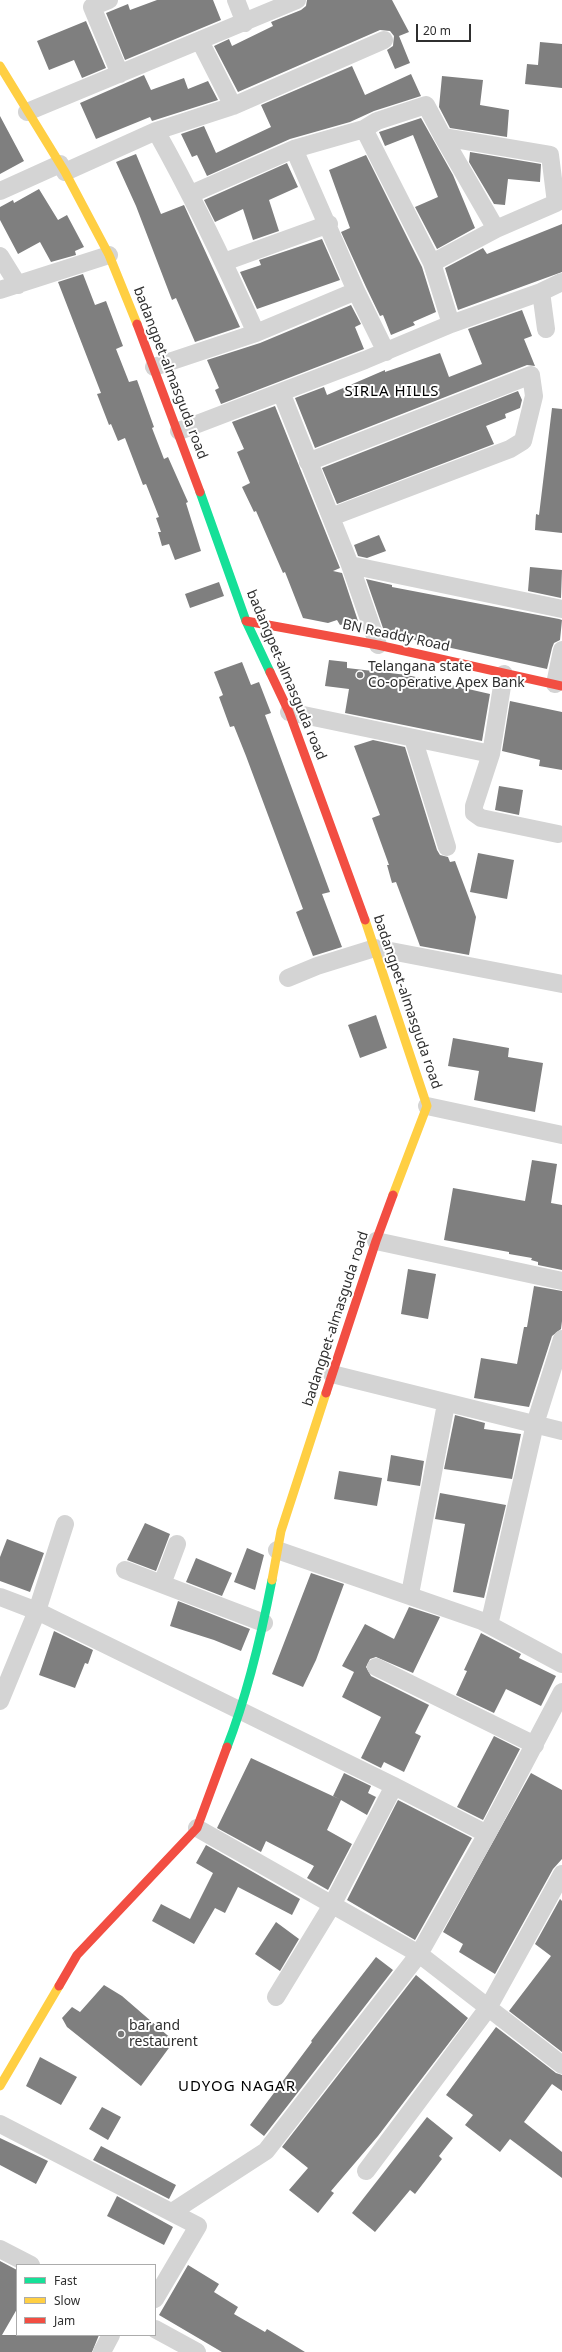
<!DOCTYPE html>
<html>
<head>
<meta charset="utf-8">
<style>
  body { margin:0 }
  #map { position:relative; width:562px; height:2352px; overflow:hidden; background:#fff; font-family:"Noto Sans",sans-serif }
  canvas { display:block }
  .legend { position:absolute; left:16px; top:2264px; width:140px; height:72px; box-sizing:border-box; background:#fff; border:1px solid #acacac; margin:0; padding:5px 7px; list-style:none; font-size:12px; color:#2f2f2f }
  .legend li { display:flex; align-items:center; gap:8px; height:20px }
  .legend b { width:20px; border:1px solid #acacac }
  .scale { position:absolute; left:416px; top:24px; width:55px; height:18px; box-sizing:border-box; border:2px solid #2f2f2f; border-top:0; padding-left:5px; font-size:12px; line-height:14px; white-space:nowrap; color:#2f2f2f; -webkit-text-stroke:3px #fff; paint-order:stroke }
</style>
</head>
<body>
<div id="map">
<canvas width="562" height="2352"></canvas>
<ul class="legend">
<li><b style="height:5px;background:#16e098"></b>Fast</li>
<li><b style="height:5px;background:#ffcf43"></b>Slow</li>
<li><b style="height:5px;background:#f24e42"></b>Jam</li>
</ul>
<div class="scale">20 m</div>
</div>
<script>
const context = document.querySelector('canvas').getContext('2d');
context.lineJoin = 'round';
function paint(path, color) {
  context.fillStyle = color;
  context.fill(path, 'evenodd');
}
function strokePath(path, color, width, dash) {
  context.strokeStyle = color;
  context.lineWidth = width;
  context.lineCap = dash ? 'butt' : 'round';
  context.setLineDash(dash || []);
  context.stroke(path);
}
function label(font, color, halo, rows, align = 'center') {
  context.font = font + ' "Noto Sans",sans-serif';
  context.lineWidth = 4;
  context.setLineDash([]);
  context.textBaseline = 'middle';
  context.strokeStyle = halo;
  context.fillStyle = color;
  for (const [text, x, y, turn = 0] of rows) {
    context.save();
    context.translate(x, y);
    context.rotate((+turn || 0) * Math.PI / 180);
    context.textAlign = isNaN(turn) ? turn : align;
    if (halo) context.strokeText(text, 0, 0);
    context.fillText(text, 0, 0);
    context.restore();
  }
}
const building = new Path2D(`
  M 157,0 L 213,0 L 221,20 L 125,60 L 106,13 L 128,4 L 130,10 Z
  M 307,0 L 392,0 L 409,32 L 399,36 L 410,63 L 395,69 L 387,50 L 393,46 L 394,36 L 390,31 L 380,30 L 238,92 L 214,46 L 229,39 L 232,46 L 273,26 L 271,22 L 301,10 L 306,6 Z
  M 86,21 L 106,68 L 82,78 L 74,60 L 49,70 L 37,41 Z
  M 540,42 L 562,44 L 562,88 L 525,84 L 527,64 L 538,65 Z
  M 352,66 L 365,95 L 411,74 L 421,96 L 374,111 L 350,122 L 290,139 L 207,176 L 197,155 L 192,157 L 181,134 L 204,126 L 216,153 L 271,127 L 261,105 Z
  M 144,75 L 151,90 L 184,78 L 188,89 L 208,81 L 218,100 L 152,121 L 150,117 L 96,139 L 80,103 Z
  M 442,76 L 483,80 L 480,105 L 509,110 L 507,137 L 450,128 L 439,107 Z
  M 0,116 L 24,161 L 0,174 Z
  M 421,118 L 453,175 L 475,228 L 437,249 L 415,207 L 438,197 L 413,135 L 385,146 L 379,132 Z
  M 470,152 L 541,164 L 540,182 L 508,179 L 505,205 L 494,204 L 469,162 Z
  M 136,154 L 161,214 L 184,205 L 240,327 L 195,342 L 176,298 L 172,300 L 136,206 L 116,162 Z
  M 366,155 L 422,267 L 436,312 L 413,322 L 415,325 L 391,335 L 383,315 L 380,316 L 366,287 L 341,232 L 350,228 L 329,170 Z
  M 287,163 L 298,187 L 269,200 L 279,231 L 253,240 L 243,209 L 215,222 L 204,200 Z
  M 39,189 L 58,220 L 67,215 L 84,247 L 75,251 L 76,255 L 51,262 L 40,242 L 18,254 L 0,220 L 0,207 L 13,200 L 14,203 Z
  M 562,224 L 562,272 L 458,310 L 445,268 L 483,248 L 487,254 Z
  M 322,239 L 340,280 L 257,309 L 240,272 L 261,265 L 259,260 Z
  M 83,274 L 95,305 L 106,301 L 123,346 L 116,349 L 129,382 L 137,380 L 154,427 L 152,428 L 164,459 L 168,457 L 188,502 L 186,503 L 201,551 L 175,560 L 169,544 L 162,546 L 158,532 L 161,532 L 156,518 L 159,517 L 146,484 L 143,485 L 125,438 L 118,441 L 111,424 L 109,425 L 97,394 L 101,393 L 58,282 Z
  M 351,305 L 361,324 L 355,327 L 364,349 L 221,404 L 215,390 L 219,388 L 207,360 L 260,343 Z
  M 522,310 L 532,336 L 524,339 L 535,366 L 527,365 L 315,448 L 295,398 L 324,387 L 327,395 L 385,370 L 385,372 L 440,353 L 449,377 L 482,364 L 468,329 Z
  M 518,391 L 522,400 L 520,408 L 505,414 L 506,418 L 486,426 L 494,444 L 337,504 L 322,468 Z
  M 275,406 L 340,568 L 333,571 L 342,573 L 358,621 L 340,625 L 337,620 L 328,623 L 303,618 L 285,572 L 283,573 L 256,511 L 254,512 L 242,487 L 250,483 L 237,452 L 244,449 L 232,422 Z
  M 552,408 L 562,409 L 562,533 L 535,530 L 536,514 L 539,515 Z
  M 379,535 L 386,551 L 367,558 L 358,556 L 354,545 Z
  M 530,567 L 562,570 L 561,598 L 528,591 Z
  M 366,579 L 392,585 L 392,587 L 559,619 L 562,620 L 560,640 L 554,643 L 552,648 L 547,669 L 401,637 L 402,633 L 384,631 Z
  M 219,582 L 224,596 L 190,608 L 185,594 Z
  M 329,660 L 347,662 L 347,668 L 407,675 L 490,694 L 482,741 L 345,713 L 349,689 L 325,686 Z
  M 242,662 L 251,685 L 259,682 L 271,713 L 265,715 L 330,892 L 322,894 L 342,947 L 313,956 L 296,912 L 303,909 L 246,756 L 234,726 L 230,727 L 219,697 L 223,695 L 214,672 Z
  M 510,701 L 562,712 L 562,770 L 539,766 L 540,760 L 502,751 Z
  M 373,740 L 405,747 L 437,850 L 440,855 L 448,857 L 450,862 L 455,861 L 476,917 L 469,955 L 420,946 L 396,882 L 392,883 L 387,865 L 389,865 L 372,818 L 380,815 L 354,746 Z
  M 499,786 L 523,790 L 519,815 L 495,810 Z
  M 478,853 L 514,860 L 507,899 L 470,892 Z
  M 376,1015 L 387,1048 L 360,1058 L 348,1025 Z
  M 453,1038 L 509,1048 L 508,1057 L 543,1063 L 535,1112 L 474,1100 L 479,1071 L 448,1066 Z
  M 532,1160 L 557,1164 L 551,1203 L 562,1205 L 562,1270 L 538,1265 L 538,1262 L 531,1260 L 532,1258 L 509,1254 L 509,1252 L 444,1240 L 453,1188 L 525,1201 Z
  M 408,1269 L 436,1274 L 428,1319 L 401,1314 Z
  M 534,1286 L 562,1291 L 562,1321 L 561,1329 L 552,1336 L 529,1407 L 474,1398 L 481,1358 L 517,1364 L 524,1327 L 527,1327 Z
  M 455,1415 L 485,1423 L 484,1429 L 521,1434 L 512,1479 L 444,1469 Z
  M 391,1455 L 424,1461 L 420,1486 L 387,1481 Z
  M 339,1471 L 382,1478 L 377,1506 L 334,1499 Z
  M 440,1493 L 506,1505 L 484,1598 L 453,1592 L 465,1524 L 435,1519 Z
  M 145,1523 L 170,1534 L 156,1571 L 127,1560 Z
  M 7,1539 L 44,1553 L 30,1592 L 0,1581 L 0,1557 Z
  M 247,1548 L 264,1555 L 255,1590 L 234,1582 Z
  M 196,1558 L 232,1573 L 222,1596 L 186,1582 Z
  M 311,1573 L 344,1584 L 316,1660 L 303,1687 L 272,1674 Z
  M 178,1601 L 250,1629 L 241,1651 L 214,1640 L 170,1626 Z
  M 409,1607 L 440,1617 L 413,1673 L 376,1657 L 370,1659 L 366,1667 L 371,1676 L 429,1705 L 415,1733 L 421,1736 L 404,1772 L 384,1762 L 381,1768 L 361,1758 L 381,1717 L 342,1697 L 354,1672 L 342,1666 L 365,1624 L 394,1639 Z
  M 54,1631 L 93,1650 L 88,1664 L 85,1663 L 75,1688 L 39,1675 Z
  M 481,1633 L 521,1654 L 519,1658 L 556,1676 L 541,1706 L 506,1689 L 494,1713 L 456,1695 L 467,1671 L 464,1670 Z
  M 494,1736 L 520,1749 L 483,1820 L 457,1807 Z
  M 251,1758 L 339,1799 L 333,1796 L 344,1773 L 371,1786 L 368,1793 L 376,1797 L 367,1815 L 341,1800 L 327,1830 L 352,1844 L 328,1890 L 307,1878 L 314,1866 L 266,1841 L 261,1852 L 217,1828 Z
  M 531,1773 L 562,1790 L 562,1859 L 553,1869 L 495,1974 L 459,1952 L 463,1944 L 443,1932 Z
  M 398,1800 L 472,1838 L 415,1940 L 347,1900 Z
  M 206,1845 L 300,1899 L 292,1915 L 238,1887 L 225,1913 L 215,1908 L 194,1944 L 152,1921 L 161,1904 L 190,1919 L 213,1873 L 196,1863 Z
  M 560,1899 L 562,1901 L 562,2052 L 509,2011 L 551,1956 L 535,1944 Z
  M 276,1922 L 299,1939 L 280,1971 L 255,1954 Z
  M 376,1957 L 393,1970 L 264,2136 L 250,2125 L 312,2042 L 311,2041 Z
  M 416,1975 L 468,2018 L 378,2136 L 331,2191 L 334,2193 L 318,2213 L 289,2190 L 308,2168 L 282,2147 Z
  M 104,1985 L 122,1996 L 174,2041 L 141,2086 L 67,2027 L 62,2018 L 72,2007 L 80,2012 Z
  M 496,2027 L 556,2073 L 562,2075 L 562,2091 L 552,2084 L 524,2122 L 562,2152 L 562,2178 L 510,2139 L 500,2152 L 465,2125 L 473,2115 L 446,2095 Z
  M 40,2057 L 77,2077 L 61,2105 L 26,2086 Z
  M 102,2107 L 121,2117 L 108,2140 L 89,2129 Z
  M 427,2117 L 453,2138 L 439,2156 L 442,2159 L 415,2194 L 410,2190 L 375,2232 L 352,2213 Z
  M 0,2138 L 48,2161 L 36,2184 L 0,2165 Z
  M 101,2146 L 176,2185 L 169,2199 L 93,2160 Z
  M 117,2196 L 173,2227 L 164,2245 L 107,2216 Z
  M 0,2261 L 17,2270 L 17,2309 L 2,2335 L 99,2335 L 92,2352 L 0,2352 Z
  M 188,2265 L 219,2284 L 214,2292 L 238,2307 L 234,2314 L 265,2332 L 267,2329 L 305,2352 L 222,2352 L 159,2315 Z`);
const street = new Path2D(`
  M 109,0 L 92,7 L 120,74
  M 236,0 L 245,23
  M 200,41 L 233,106
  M 27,112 L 297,0
  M 364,129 L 432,263 L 451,324
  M 156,131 C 193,197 225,264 256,333
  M 65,172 L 156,131 L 233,106 L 384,40
  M 0,191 L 60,164
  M 191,194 L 294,149 L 364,129 L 377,121 L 426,105 L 443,137 L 550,155 L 556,203 L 496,229
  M 0,256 L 18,285
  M 224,262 L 329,224
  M 432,263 L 496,229 L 443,137
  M 0,290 L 109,255
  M 356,291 L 386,352
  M 541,292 L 546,329
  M 154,367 L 256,333 L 356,291 L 294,149
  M 281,392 L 350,565 L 378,645
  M 179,431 L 365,360 L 451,324 L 541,292 L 562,282
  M 308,462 L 531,375 L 534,396 L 523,441 L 510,449 L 331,517
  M 350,565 L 562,609
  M 555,684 L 562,650
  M 289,712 L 491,754 L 504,674
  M 413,738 L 447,847
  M 491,754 L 474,806 L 474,813 L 481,818 L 558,834
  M 288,978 L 317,966 L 375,948 L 562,984
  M 427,1106 L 562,1135
  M 376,1241 L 562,1281
  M 332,1374 L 562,1431
  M 277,1550 L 482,1621 L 562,1664
  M 125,1570 L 264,1623
  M 162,1584 L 177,1544
  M 410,1594 L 446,1404
  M 0,1597 L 37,1611 L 394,1786 L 487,1834
  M 489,1625 L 535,1424 L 562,1339
  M 376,1667 L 535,1745
  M 0,1701 L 37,1611 L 65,1524
  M 197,1828 L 419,1954 L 562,2065
  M 276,1997 L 332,1905 L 394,1786
  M 0,2124 L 198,2226 L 155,2299
  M 366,2171 L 488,2008 L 562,1874
  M 172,2212 L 266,2151 L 419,1954 L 487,1834 L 562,1692
  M 0,2249 L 31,2265
  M 155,2329 L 197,2352
  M 102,2352 L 111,2335`);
const fast = new Path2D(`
  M 200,492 L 246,621 L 270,672
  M 227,1747 C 248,1693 261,1637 272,1580`);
const slow = new Path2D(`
  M 0,66 L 65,172 L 109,255 L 137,324
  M 365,920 L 427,1106 L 393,1195
  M 272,1580 L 281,1531 L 326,1393
  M 0,2086 L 59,1986`);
const jam = new Path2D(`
  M 137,324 L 200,492
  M 246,621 L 378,645 L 562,686
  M 270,672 L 289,712 L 365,920
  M 326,1393 L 376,1241 L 393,1195
  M 59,1986 L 77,1955 L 197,1828 L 227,1747`);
const markers = [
  [360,675,4,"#787878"],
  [121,2034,4,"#787878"]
];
const streetNames = [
  ["badangpet-almasguda road",170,373,69],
  ["BN Readdy Road",396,636,12],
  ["badangpet-almasguda road",286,675,67],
  ["badangpet-almasguda road",407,1002,71],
  ["badangpet-almasguda road",336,1319,-72]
];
const poiNames = [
  ["Telangana state",368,667],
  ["Co-operative Apex Bank",368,683],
  ["bar and",129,2026],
  ["restaurent",129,2042]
];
const neighbourhoodNames = [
  ["SIRLA HILLS",392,392],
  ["UDYOG NAGAR",237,2087]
];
paint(building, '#7f7f7f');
strokePath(street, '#d4d4d4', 18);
strokePath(fast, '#16e098', 9);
strokePath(slow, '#ffcf43', 9);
strokePath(jam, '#f24e42', 9);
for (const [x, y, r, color] of markers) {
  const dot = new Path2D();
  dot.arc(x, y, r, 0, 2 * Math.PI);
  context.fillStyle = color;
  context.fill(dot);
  strokePath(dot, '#fff', 1.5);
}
label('14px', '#2f2f2f', '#fff', streetNames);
label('14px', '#2f2f2f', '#fff', poiNames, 'left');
context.letterSpacing = '1px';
label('15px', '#000', '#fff', neighbourhoodNames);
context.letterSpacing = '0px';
</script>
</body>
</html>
